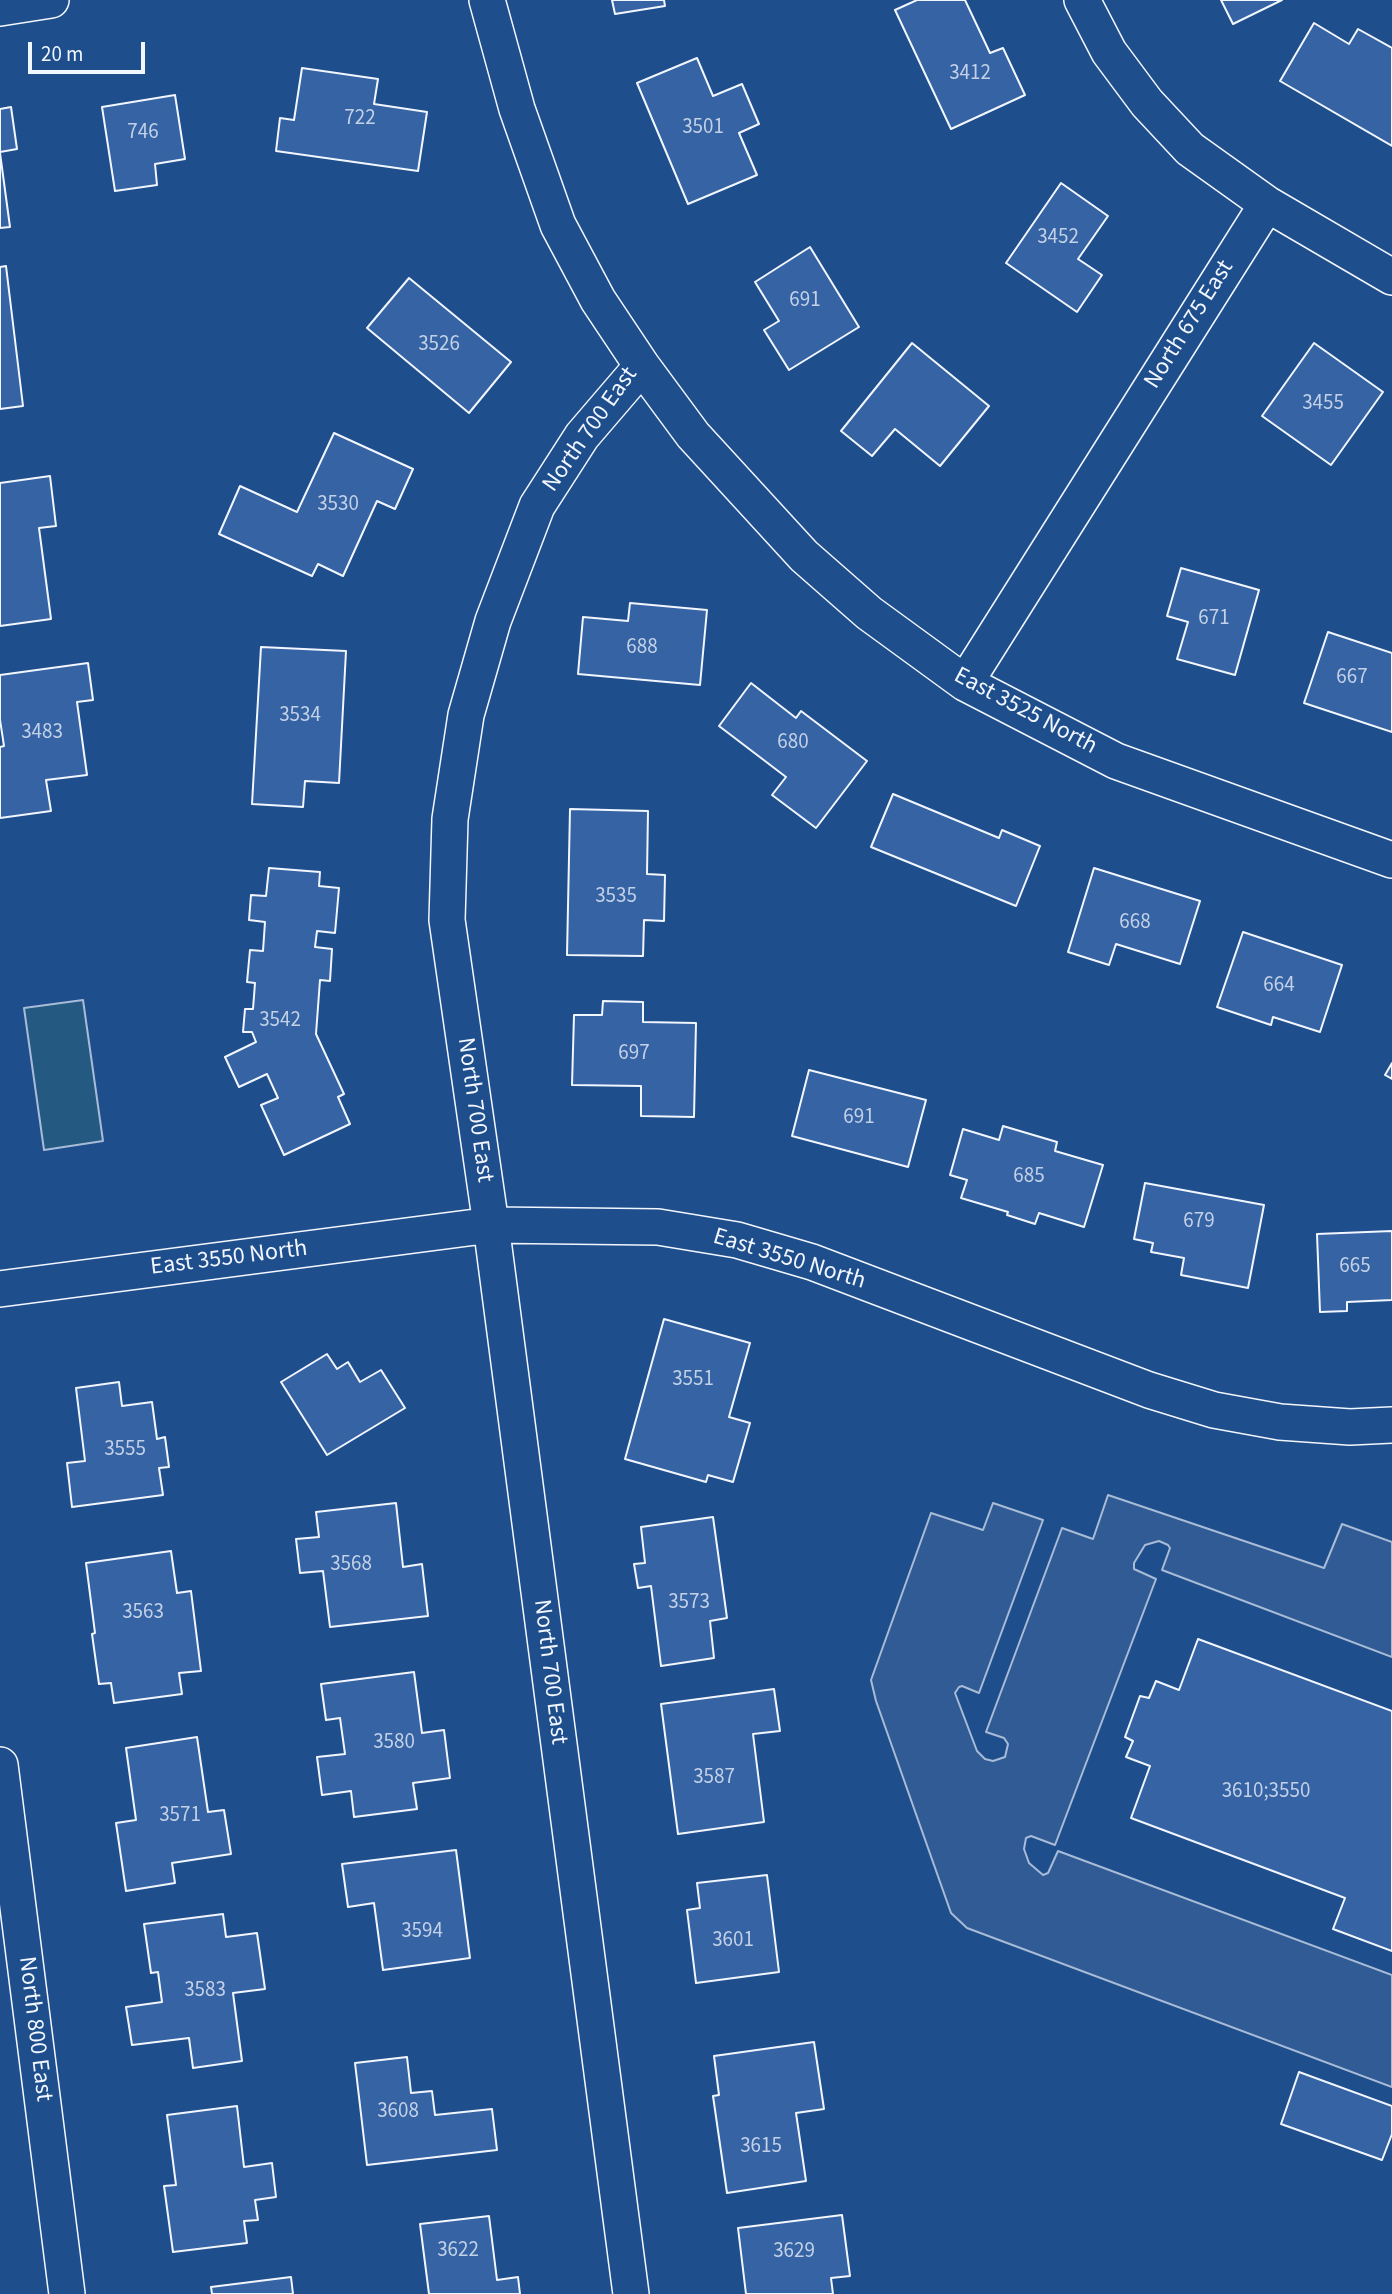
<!DOCTYPE html>
<html>
<head>
<meta charset="utf-8">
<style>
  body { margin:0 }
  #map { position:relative; width:1392px; height:2294px; overflow:hidden; background:#1f4e8c; font-family:"Source Sans 3",sans-serif }
  canvas { display:block }
  .scale { position:absolute; left:28px; top:42px; width:117px; height:32px; box-sizing:border-box; border:4px solid #f2f6ff; border-top:0; padding-left:9px; font-size:21px; line-height:24px; white-space:nowrap; color:#f2f6ff; -webkit-text-stroke:5px #1f4e8c; paint-order:stroke }
</style>
</head>
<body>
<div id="map">
<canvas width="1392" height="2294"></canvas>
<div class="scale">20 m</div>
</div>
<script>
const context = document.querySelector('canvas').getContext('2d');
context.lineJoin = 'round';
function paint(path, color) {
  context.fillStyle = color;
  context.fill(path, 'evenodd');
}
function strokePath(path, color, width, dash) {
  context.strokeStyle = color;
  context.lineWidth = width;
  context.lineCap = dash ? 'butt' : 'round';
  context.setLineDash(dash || []);
  context.stroke(path);
}
function label(font, color, halo, rows, align = 'center') {
  context.font = font + ' "Source Sans 3",sans-serif';
  context.lineWidth = 5;
  context.setLineDash([]);
  context.textBaseline = 'middle';
  context.strokeStyle = halo;
  context.fillStyle = color;
  for (const [text, x, y, turn = 0] of rows) {
    context.save();
    context.translate(x, y);
    context.rotate((+turn || 0) * Math.PI / 180);
    context.textAlign = isNaN(turn) ? turn : align;
    if (halo) context.strokeText(text, 0, 0);
    context.fillText(text, 0, 0);
    context.restore();
  }
}
const green = new Path2D(`
  M 83,1000 L 103,1141 L 44,1150 L 24,1008 Z`);
const parking = new Path2D(`
  M 1108,1495 L 1324,1568 L 1342,1524 L 1392,1542 L 1392,1657 L 1162,1570 L 1170,1548 L 1168,1545 L 1159,1541 L 1145,1545 L 1134,1563 L 1134,1569 L 1156,1579 L 1055,1845 L 1031,1836 L 1026,1838 L 1024,1849 L 1029,1863 L 1043,1875 L 1048,1873 L 1058,1851 L 1392,1975 L 1392,2087 L 967,1928 L 951,1913 L 876,1701 L 871,1680 L 931,1513 L 983,1530 L 993,1503 L 1043,1520 L 979,1693 L 962,1686 L 959,1687 L 955,1693 L 977,1751 L 985,1759 L 993,1761 L 1005,1757 L 1008,1744 L 1004,1738 L 986,1732 L 1062,1528 L 1093,1539 Z`);
const building = new Path2D(`
  M 612,0 L 664,0 L 665,6 L 615,14 Z
  M 917,0 L 965,0 L 990,53 L 1003,48 L 1025,95 L 951,129 L 895,10 Z
  M 1221,0 L 1282,0 L 1233,24 Z
  M 1314,23 L 1349,44 L 1358,29 L 1392,48 L 1392,146 L 1280,81 Z
  M 697,58 L 713,96 L 742,84 L 759,124 L 739,133 L 757,175 L 688,204 L 637,83 Z
  M 302,68 L 378,79 L 374,104 L 427,112 L 418,171 L 276,151 L 280,118 L 294,120 Z
  M 175,95 L 185,159 L 155,164 L 157,185 L 115,191 L 102,107 Z
  M 11,107 L 17,149 L 0,152 L 0,109 Z
  M 0,153 L 10,227 L 0,228 Z
  M 1061,183 L 1108,216 L 1078,259 L 1102,275 L 1077,312 L 1006,263 Z
  M 810,247 L 859,327 L 789,370 L 764,330 L 779,321 L 755,282 Z
  M 6,266 L 23,406 L 0,409 L 0,267 Z
  M 409,278 L 511,362 L 469,413 L 367,328 Z
  M 912,343 L 989,406 L 940,466 L 895,429 L 872,456 L 841,431 Z
  M 1314,343 L 1383,392 L 1331,465 L 1262,416 Z
  M 334,433 L 413,469 L 395,509 L 377,501 L 343,576 L 318,564 L 312,576 L 219,534 L 240,486 L 297,512 Z
  M 50,476 L 56,526 L 39,528 L 51,619 L 0,626 L 0,483 Z
  M 1181,568 L 1259,590 L 1235,675 L 1177,659 L 1188,622 L 1167,616 Z
  M 630,603 L 707,610 L 700,685 L 578,674 L 583,617 L 628,621 Z
  M 1328,632 L 1392,653 L 1392,732 L 1304,703 Z
  M 261,647 L 346,651 L 339,783 L 305,781 L 303,807 L 252,804 Z
  M 88,663 L 93,700 L 77,702 L 87,775 L 46,780 L 51,811 L 0,818 L 0,747 L 4,746 L 0,720 L 0,675 Z
  M 751,683 L 796,718 L 801,711 L 867,761 L 816,828 L 772,795 L 786,777 L 719,726 Z
  M 893,794 L 999,838 L 1002,830 L 1040,846 L 1016,906 L 871,847 Z
  M 570,809 L 648,811 L 647,874 L 665,875 L 664,921 L 644,920 L 643,956 L 567,955 Z
  M 269,868 L 320,872 L 319,886 L 339,888 L 335,933 L 317,931 L 315,947 L 332,949 L 330,981 L 320,980 L 316,1034 L 344,1094 L 338,1097 L 350,1124 L 284,1155 L 261,1105 L 278,1098 L 267,1074 L 239,1087 L 225,1057 L 256,1042 L 252,1032 L 243,1032 L 245,1009 L 253,1009 L 255,983 L 247,982 L 250,950 L 263,951 L 265,922 L 249,920 L 251,895 L 266,896 Z
  M 1094,868 L 1200,901 L 1180,964 L 1116,944 L 1109,965 L 1068,952 Z
  M 1243,932 L 1342,965 L 1320,1032 L 1273,1017 L 1271,1025 L 1217,1007 Z
  M 603,1001 L 643,1002 L 643,1022 L 696,1023 L 694,1117 L 641,1116 L 641,1086 L 572,1085 L 574,1015 L 602,1015 Z
  M 1392,1063 L 1392,1079 L 1385,1075 Z
  M 809,1070 L 926,1100 L 908,1167 L 792,1136 Z
  M 1003,1126 L 1057,1142 L 1055,1151 L 1103,1165 L 1084,1227 L 1039,1213 L 1035,1224 L 1007,1215 L 1008,1212 L 961,1198 L 967,1180 L 950,1175 L 963,1129 L 999,1140 Z
  M 1145,1183 L 1264,1205 L 1248,1288 L 1181,1275 L 1184,1258 L 1151,1252 L 1153,1243 L 1134,1239 Z
  M 1392,1231 L 1392,1300 L 1347,1302 L 1347,1311 L 1320,1312 L 1317,1234 Z
  M 664,1319 L 750,1343 L 729,1417 L 750,1423 L 733,1482 L 708,1475 L 706,1482 L 625,1459 Z
  M 327,1354 L 337,1369 L 348,1362 L 360,1382 L 381,1370 L 405,1408 L 327,1455 L 281,1382 Z
  M 119,1382 L 122,1406 L 152,1402 L 157,1439 L 165,1437 L 169,1467 L 159,1468 L 163,1495 L 72,1507 L 67,1463 L 85,1461 L 76,1388 Z
  M 396,1503 L 403,1567 L 422,1564 L 428,1616 L 330,1627 L 323,1571 L 300,1573 L 296,1539 L 319,1537 L 316,1512 Z
  M 713,1517 L 727,1618 L 710,1621 L 714,1658 L 661,1666 L 651,1586 L 638,1588 L 634,1564 L 645,1563 L 641,1527 Z
  M 171,1551 L 177,1593 L 191,1591 L 201,1671 L 179,1673 L 182,1694 L 114,1703 L 111,1683 L 99,1684 L 92,1634 L 95,1633 L 86,1563 Z
  M 1198,1639 L 1392,1711 L 1392,1951 L 1333,1929 L 1345,1898 L 1131,1818 L 1150,1766 L 1126,1757 L 1133,1741 L 1125,1737 L 1140,1696 L 1149,1698 L 1156,1681 L 1179,1690 Z
  M 414,1672 L 422,1733 L 444,1730 L 450,1778 L 413,1783 L 417,1809 L 354,1817 L 351,1791 L 322,1795 L 317,1757 L 345,1754 L 340,1718 L 326,1720 L 321,1684 Z
  M 774,1689 L 780,1731 L 753,1734 L 764,1822 L 678,1834 L 661,1704 Z
  M 197,1737 L 208,1812 L 224,1810 L 231,1854 L 172,1863 L 175,1883 L 126,1891 L 116,1823 L 136,1820 L 126,1748 Z
  M 456,1850 L 470,1958 L 383,1970 L 374,1903 L 348,1907 L 342,1864 Z
  M 767,1875 L 779,1972 L 696,1983 L 687,1910 L 700,1908 L 697,1883 Z
  M 223,1914 L 226,1937 L 257,1933 L 265,1989 L 233,1993 L 242,2061 L 193,2068 L 189,2038 L 132,2045 L 126,2007 L 162,2002 L 158,1972 L 151,1973 L 144,1924 Z
  M 814,2042 L 824,2109 L 796,2113 L 806,2181 L 727,2193 L 713,2096 L 719,2095 L 714,2056 Z
  M 407,2057 L 411,2093 L 432,2091 L 435,2115 L 492,2109 L 497,2150 L 367,2165 L 355,2063 Z
  M 1299,2072 L 1392,2106 L 1392,2134 L 1382,2160 L 1281,2124 Z
  M 237,2106 L 244,2167 L 272,2163 L 276,2197 L 255,2200 L 258,2220 L 244,2221 L 247,2243 L 173,2252 L 164,2186 L 176,2185 L 167,2115 Z
  M 842,2215 L 850,2276 L 831,2278 L 833,2294 L 746,2294 L 738,2228 Z
  M 489,2216 L 497,2280 L 518,2277 L 520,2294 L 429,2294 L 420,2224 Z
  M 291,2277 L 293,2294 L 212,2294 L 211,2287 Z`);
const minor = new Path2D(`
  M 487,0 L 517,109 L 558,225 L 598,300 L 642,366 L 693,435 L 804,556 L 869,613 L 965,683 L 1116,761 L 1392,860
  M 1082,0 L 1109,52 L 1147,103 L 1190,149 L 1267,204 L 1392,277
  M 0,8 L 51,0
  M 965,683 L 1267,204
  M 0,1289 L 491,1225 L 658,1227 L 737,1240 L 812,1262 L 1149,1390 L 1214,1410 L 1280,1422 L 1350,1427 L 1392,1425
  M 0,1765 L 67,2294
  M 631,2294 L 491,1225 L 447,920 L 450,819 L 466,715 L 493,621 L 537,506 L 582,436 L 642,366`);
const numberNames = [
  ["3412",970,74],
  ["722",360,119],
  ["3501",703,128],
  ["746",143,133],
  ["3452",1058,238],
  ["691",805,301],
  ["3526",439,345],
  ["3455",1323,404],
  ["3530",338,505],
  ["671",1214,619],
  ["688",642,648],
  ["667",1352,678],
  ["3534",300,716],
  ["3483",42,733],
  ["680",793,743],
  ["3535",616,897],
  ["668",1135,923],
  ["664",1279,986],
  ["3542",280,1021],
  ["697",634,1054],
  ["691",859,1118],
  ["685",1029,1177],
  ["679",1199,1222],
  ["665",1355,1267],
  ["3551",693,1380],
  ["3555",125,1450],
  ["3568",351,1565],
  ["3573",689,1603],
  ["3563",143,1613],
  ["3580",394,1743],
  ["3587",714,1778],
  ["3610;3550",1266,1792],
  ["3571",180,1816],
  ["3594",422,1932],
  ["3601",733,1941],
  ["3583",205,1991],
  ["3608",398,2112],
  ["3615",761,2147],
  ["3622",458,2251],
  ["3629",794,2252]
];
const streetNames = [
  ["North 675 East",1190,325,-58],
  ["North 700 East",591,430,-55],
  ["East 3525 North",1025,712,28],
  ["North 700 East",474,1110,82],
  ["East 3550 North",229,1259,-7],
  ["East 3550 North",789,1260,17],
  ["North 700 East",549,1672,83],
  ["North 800 East",34,2029,83]
];
paint(green, '#245a82');
strokePath(green, '#a8bbd7', 2);
paint(parking, '#305b95');
strokePath(parking, '#a8bbd7', 2);
paint(building, '#3563a3');
strokePath(building, '#f2f6ff', 2);
strokePath(minor, '#f2f6ff', 38);
strokePath(minor, '#1f4e8c', 35);
label('21px', '#c3d1e8', null, numberNames);
label('24px', '#f2f6ff', '#1f4e8c', streetNames);
</script>
</body>
</html>
